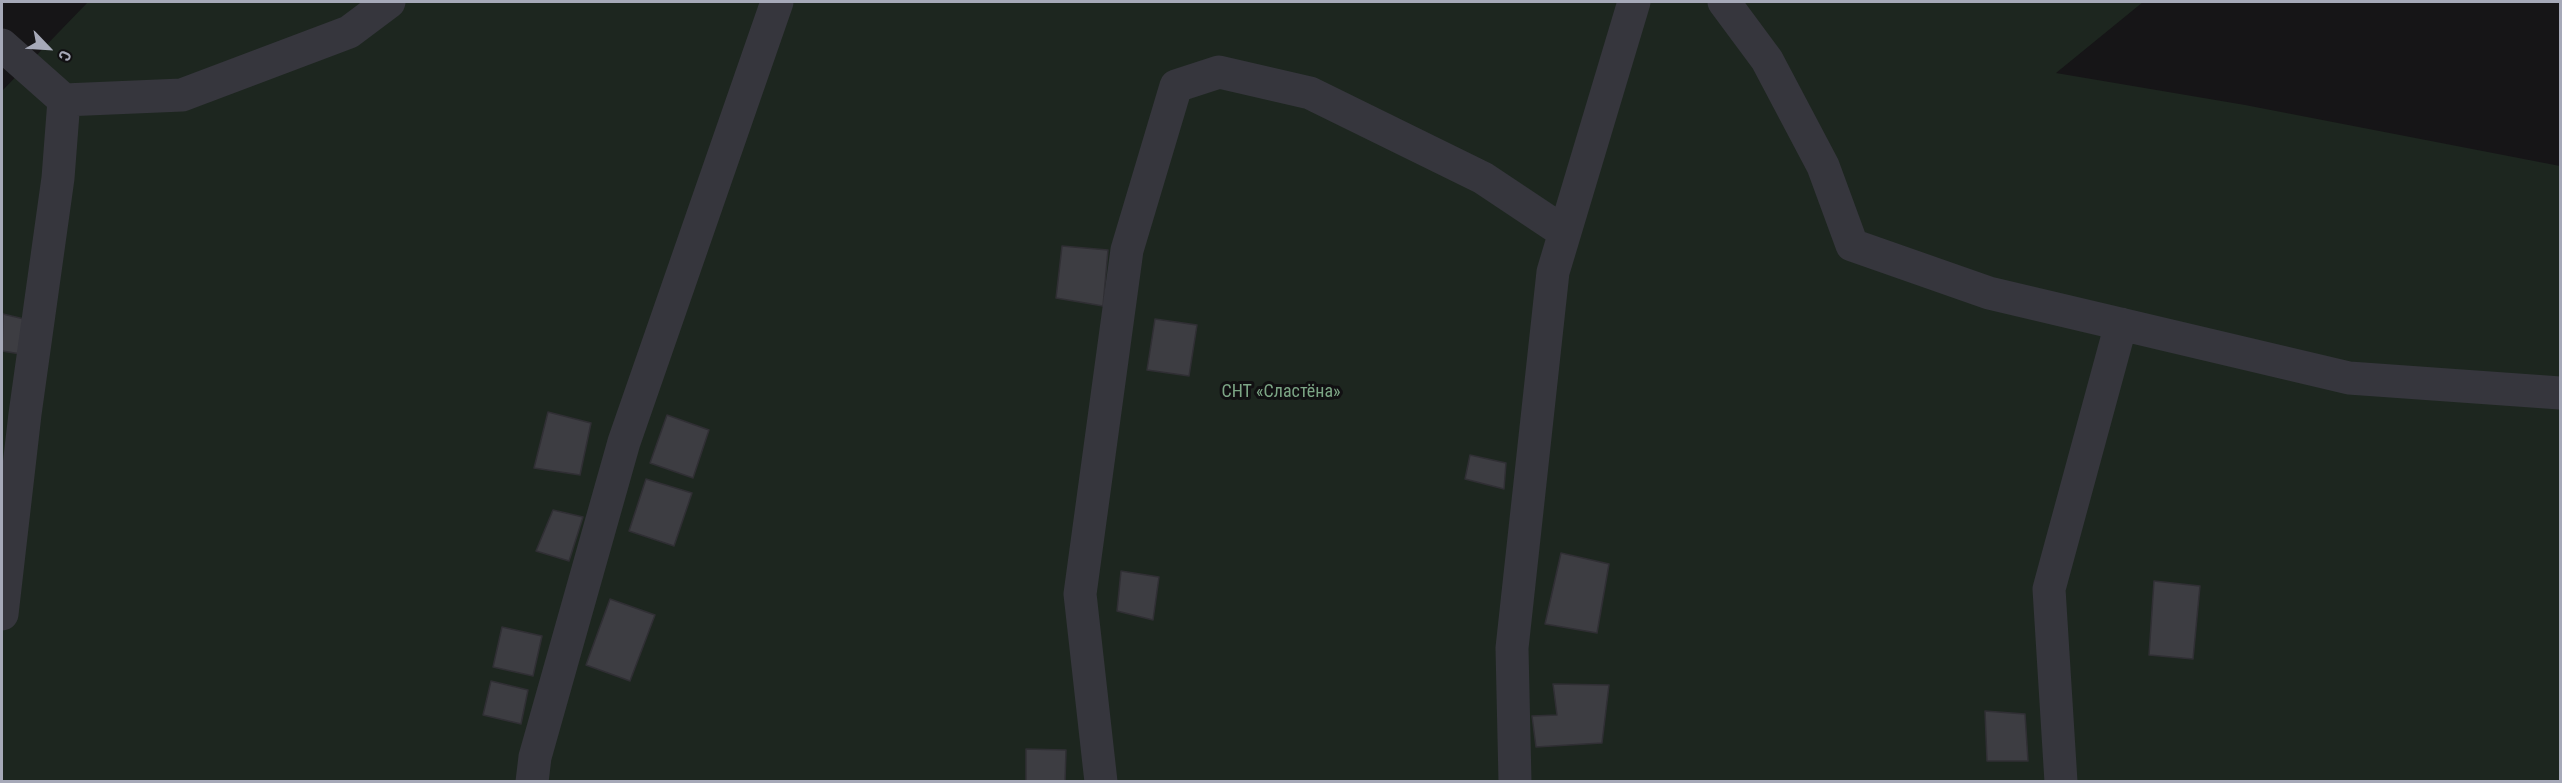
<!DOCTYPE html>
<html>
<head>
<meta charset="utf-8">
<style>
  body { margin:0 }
  #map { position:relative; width:2562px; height:783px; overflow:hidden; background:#161517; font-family:"Roboto Condensed",sans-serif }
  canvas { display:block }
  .frame { position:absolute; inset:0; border:3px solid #a6a9b8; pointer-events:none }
  .north { position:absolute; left:18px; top:18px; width:60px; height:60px; -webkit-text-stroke:4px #111012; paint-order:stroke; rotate:115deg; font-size:16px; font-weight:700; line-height:24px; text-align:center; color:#a6a9b8 }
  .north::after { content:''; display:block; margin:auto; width:21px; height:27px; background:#a6a9b8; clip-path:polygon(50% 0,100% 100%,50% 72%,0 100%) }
</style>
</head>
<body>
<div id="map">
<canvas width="2562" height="783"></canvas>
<div class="frame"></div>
<div class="north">С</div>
</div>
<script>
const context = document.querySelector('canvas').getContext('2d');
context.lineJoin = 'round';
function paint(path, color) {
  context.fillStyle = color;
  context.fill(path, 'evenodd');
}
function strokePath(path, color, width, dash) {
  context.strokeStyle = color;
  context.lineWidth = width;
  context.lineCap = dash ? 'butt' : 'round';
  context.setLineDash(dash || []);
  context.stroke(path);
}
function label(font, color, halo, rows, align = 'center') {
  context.font = font + ' "Roboto Condensed",sans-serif';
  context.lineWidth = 6;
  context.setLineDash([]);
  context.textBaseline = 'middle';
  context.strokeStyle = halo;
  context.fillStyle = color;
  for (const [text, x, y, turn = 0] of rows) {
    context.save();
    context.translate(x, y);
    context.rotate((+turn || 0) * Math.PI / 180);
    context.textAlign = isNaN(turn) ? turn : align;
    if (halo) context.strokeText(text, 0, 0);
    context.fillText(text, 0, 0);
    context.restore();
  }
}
const green = new Path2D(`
  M 88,2 L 2143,2 L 2056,73 L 2245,105 L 2560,166 L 2560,781 L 2,781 L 2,91 Z`);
const building = new Path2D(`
  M 1062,246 L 1108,250 L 1103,306 L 1056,298 Z
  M 3,314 L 24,319 L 21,354 L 2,351 Z
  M 1155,319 L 1197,325 L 1189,376 L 1147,370 Z
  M 548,412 L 591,423 L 580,475 L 534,468 Z
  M 667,415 L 709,430 L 693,478 L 650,463 Z
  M 1470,455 L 1506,463 L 1504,489 L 1465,479 Z
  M 646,479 L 692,493 L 674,546 L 629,531 Z
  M 553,510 L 583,517 L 569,561 L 536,551 Z
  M 1561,553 L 1609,564 L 1597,633 L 1545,624 Z
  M 1121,571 L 1159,577 L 1153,620 L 1117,611 Z
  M 2154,581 L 2200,586 L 2193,659 L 2149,655 Z
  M 610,599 L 655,615 L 630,681 L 586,665 Z
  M 502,627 L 542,636 L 533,676 L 493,667 Z
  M 491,681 L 528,690 L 521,724 L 483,715 Z
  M 1553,684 L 1609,685 L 1602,743 L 1536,747 L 1532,716 L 1557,715 Z
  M 1985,711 L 2025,714 L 2028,761 L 1987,761 Z
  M 1026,749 L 1066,750 L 1065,782 L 1026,782 Z`);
const minor = new Path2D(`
  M 1724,2 L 1767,60 L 1823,166 L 1852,245 L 1989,293 L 2349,378 L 2560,393
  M 2,45 L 64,100 L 58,178 L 25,414 L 2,614
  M 64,100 L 182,95 L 349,32 L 389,2
  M 532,782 L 535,757 L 624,442 L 777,2
  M 1101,782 L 1080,594 L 1127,250 L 1176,86 L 1219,72 L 1310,93 L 1483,178 L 1564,232
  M 1515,782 L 1512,648 L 1553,272 L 1634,2
  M 2061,782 L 2049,589 L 2121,324`);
const parkNames = [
  ["СНТ «Сластёна»",1281,392]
];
paint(green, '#1d261f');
paint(building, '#3d3d42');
strokePath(building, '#302f34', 1.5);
strokePath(minor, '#36363d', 33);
label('18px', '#7ca585', '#111012', parkNames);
</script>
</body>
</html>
